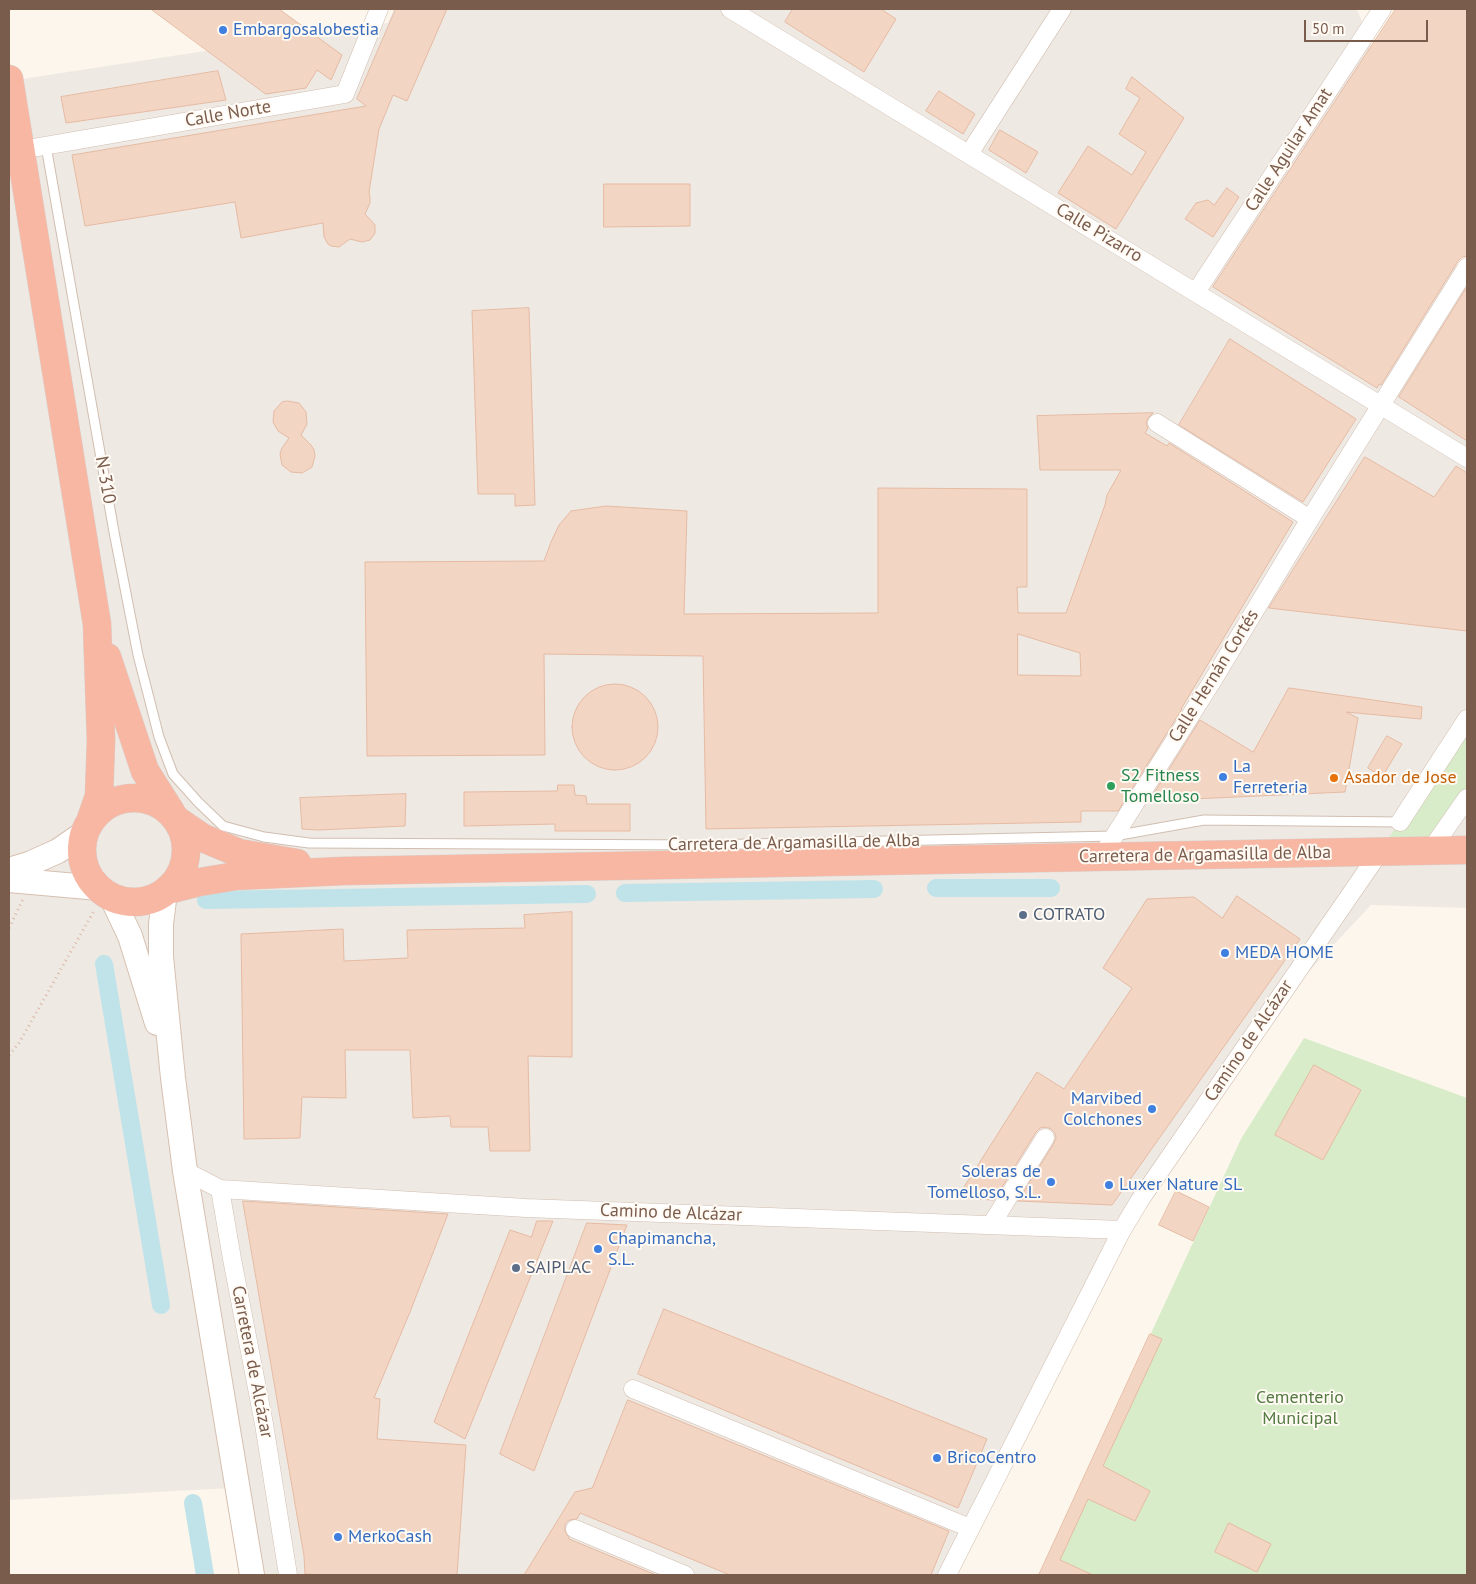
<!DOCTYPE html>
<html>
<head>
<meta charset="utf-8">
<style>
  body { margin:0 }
  #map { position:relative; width:1476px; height:1584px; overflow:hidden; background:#fdf6ec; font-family:"PT Sans",sans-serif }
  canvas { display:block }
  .frame { position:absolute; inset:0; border:10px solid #7a5c4d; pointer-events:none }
  .scale { position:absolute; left:1304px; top:20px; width:124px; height:22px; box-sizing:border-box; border:2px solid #7a5c4d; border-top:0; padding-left:6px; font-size:15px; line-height:18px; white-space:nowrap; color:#7a5c4d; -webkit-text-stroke:4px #fffaf3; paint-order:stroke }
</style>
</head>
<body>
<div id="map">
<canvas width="1476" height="1584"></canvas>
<div class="frame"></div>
<div class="scale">50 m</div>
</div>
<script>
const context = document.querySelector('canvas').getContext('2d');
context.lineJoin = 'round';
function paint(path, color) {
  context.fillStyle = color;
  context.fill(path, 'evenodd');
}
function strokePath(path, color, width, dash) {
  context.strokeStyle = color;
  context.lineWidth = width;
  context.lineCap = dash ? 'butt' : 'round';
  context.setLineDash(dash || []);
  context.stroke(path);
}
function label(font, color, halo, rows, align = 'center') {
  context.font = font + ' "PT Sans",sans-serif';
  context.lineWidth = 4;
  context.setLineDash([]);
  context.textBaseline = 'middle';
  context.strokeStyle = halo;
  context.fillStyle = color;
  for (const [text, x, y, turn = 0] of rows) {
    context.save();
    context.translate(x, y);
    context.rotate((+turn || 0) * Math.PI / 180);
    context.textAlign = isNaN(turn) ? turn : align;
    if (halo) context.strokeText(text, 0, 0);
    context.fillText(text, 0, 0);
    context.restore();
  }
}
const industrial = new Path2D(`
  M 394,9 L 1357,9 L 1467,292 L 1467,908 L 1371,905 L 1266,1017 L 1122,1230 L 947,1575 L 264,1575 L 250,1487 L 9,1500 L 9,81 L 388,23 Z`);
const green = new Path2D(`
  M 1467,719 L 1467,799 L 1430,851 L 1379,853 Z
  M 1304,1038 L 1467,1098 L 1467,1575 L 1039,1575 L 1241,1139 Z`);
const canal = new Path2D(`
  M 936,888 L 1051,888
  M 625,893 L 874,889
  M 206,900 L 587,894
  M 104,964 L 161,1305
  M 193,1503 L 205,1575`);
const building = new Path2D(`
  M 151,9 L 279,9 L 342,55 L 331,80 L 317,70 L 306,88 L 266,94 Z
  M 396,9 L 447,9 L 407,101 L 393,95 L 379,129 L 369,192 L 370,198 L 370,203 L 365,214 L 375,225 L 375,233 L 370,240 L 362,242 L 350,239 L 339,247 L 331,246 L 328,244 L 324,237 L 323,223 L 241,238 L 235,202 L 85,226 L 72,155 L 366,106 L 357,99 Z
  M 793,9 L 881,9 L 896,19 L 864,72 L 785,22 Z
  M 1396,9 L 1467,9 L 1467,256 L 1462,257 L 1458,261 L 1381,385 L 1379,384 L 1377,388 L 1213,287 Z
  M 218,71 L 226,100 L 66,123 L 61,97 Z
  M 1132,77 L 1184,118 L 1116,229 L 1058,193 L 1088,146 L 1132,175 L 1146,152 L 1119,134 L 1140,98 L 1126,89 Z
  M 939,91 L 975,114 L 963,134 L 926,111 Z
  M 1000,130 L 1038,152 L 1026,173 L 989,150 Z
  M 604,184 L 690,184 L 690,226 L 604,227 Z
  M 1227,188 L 1239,197 L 1213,237 L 1185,219 L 1196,203 L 1208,200 L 1214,205 Z
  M 1467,287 L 1467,441 L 1399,397 Z
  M 529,308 L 535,505 L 515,506 L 515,494 L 478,494 L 472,311 Z
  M 1230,339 L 1356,419 L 1303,502 L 1179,425 Z
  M 288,401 L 299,403 L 306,412 L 307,424 L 301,435 L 311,445 L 314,450 L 315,456 L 312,467 L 302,473 L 291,472 L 282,465 L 280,454 L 282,448 L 289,438 L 278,431 L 273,422 L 274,411 L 282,402 Z
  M 1153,413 L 1148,418 L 1146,423 L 1148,428 L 1145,433 L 1167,446 L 1169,443 L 1293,522 L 1181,709 L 1182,709 L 1118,811 L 1081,811 L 1081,822 L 706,829 L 703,656 L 544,654 L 545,755 L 367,756 L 365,562 L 544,561 L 551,542 L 559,525 L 571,511 L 606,506 L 687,511 L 684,614 L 878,613 L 878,488 L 1027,489 L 1027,587 L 1017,587 L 1018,613 L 1066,613 L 1105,505 L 1107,495 L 1121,470 L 1040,470 L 1037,416 ZM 1018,634 L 1080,653 L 1081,676 L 1018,675 Z
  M 1365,457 L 1434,497 L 1456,466 L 1467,473 L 1467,631 L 1269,608 Z
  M572 727a43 43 0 1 1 86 0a43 43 0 1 1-86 0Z
  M 1289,688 L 1422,707 L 1421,719 L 1346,712 L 1358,718 L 1345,792 L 1149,801 L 1200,720 L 1253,752 Z
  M 1387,736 L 1402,744 L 1382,777 L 1368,768 Z
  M 558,785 L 574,785 L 575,795 L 586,796 L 587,804 L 630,804 L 630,831 L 555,831 L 555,824 L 464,826 L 464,792 L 557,791 Z
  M 406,794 L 405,826 L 318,830 L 302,829 L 300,798 Z
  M 1237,896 L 1300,939 L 1112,1205 L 1018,1201 L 1054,1143 L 1056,1138 L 1055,1133 L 1051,1129 L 1046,1127 L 1040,1128 L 1036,1132 L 994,1200 L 957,1198 L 1037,1072 L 1064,1089 L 1132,988 L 1103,968 L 1147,899 L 1194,897 L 1222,918 Z
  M 572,912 L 572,1057 L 528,1056 L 530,1151 L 490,1151 L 488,1127 L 451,1127 L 450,1116 L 413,1118 L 410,1050 L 345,1050 L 346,1098 L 302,1097 L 300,1138 L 244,1139 L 241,934 L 343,929 L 344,961 L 408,958 L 407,930 L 525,928 L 524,915 Z
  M 1314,1065 L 1361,1090 L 1323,1160 L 1275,1135 Z
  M 1176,1191 L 1209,1207 L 1193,1241 L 1159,1225 Z
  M 243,1201 L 448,1214 L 410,1312 L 374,1398 L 380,1399 L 377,1439 L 466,1445 L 457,1575 L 323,1575 L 305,1574 L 304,1556 Z
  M 537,1221 L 553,1221 L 465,1439 L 434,1422 L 510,1230 L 531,1237 Z
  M 587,1223 L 627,1225 L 534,1471 L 500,1454 Z
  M 664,1309 L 987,1439 L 958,1508 L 638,1374 Z
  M 1150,1334 L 1162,1339 L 1103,1466 L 1150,1491 L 1135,1521 L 1088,1499 L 1060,1560 L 1093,1575 L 1039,1575 Z
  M 628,1400 L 949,1531 L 931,1575 L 730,1575 L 580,1513 L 577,1519 L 569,1520 L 565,1524 L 565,1531 L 569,1538 L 569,1539 L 656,1575 L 524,1575 L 575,1492 L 592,1488 Z
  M 1229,1523 L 1271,1544 L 1257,1572 L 1215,1552 Z`);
const path = new Path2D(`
  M 9,928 L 23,899
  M 9,1055 L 19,1043 L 95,909`);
const lane = new Path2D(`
  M 46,146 L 114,532 L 138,655 L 159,737 L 173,774 L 198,802 L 223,826 L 264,837 L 309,843 L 703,845 L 1114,836 L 1204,820 L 1400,822`);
const street = new Path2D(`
  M 730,9 L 1467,458
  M 21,150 L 345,94 L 379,9
  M 969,154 L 1062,9
  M 1196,292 L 1382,9
  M 1157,423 L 1310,519
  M 1400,822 L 1467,719
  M 1430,851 L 1467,798
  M 1101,857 L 1213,680 L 1310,519 L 1467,267
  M 185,1171 L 220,1189 L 232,1259 L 264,1424 L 288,1575
  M 220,1189 L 526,1208 L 1122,1230
  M 991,1225 L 1045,1138
  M 633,1389 L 970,1528
  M 575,1529 L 685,1575
  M 947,1575 L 1122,1230 L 1140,1200 L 1379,853`);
const secondary = new Path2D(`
  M 9,870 L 29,864 L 58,851 L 84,833
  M 9,880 L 99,888
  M 165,892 L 161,924 L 161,957 L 173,1078 L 185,1171 L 252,1575
  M 111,896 L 130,936 L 157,1023`);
const highway = new Path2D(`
  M 9,79 L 97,624 L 101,741 L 99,796 L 91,819
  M 107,657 L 145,771 L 171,812
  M82 850a52 52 0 1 1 104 0a52 52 0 1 1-104 0Z
  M 178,821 L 203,838 L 239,853 L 297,863
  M 168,890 L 200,882 L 236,876 L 343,871 L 1467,850`);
const markers = [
  [223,30,5,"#3f7fe0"],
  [1223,777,5,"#3f7fe0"],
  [1334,778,5,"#e8710a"],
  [1111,786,5,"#2e9e5b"],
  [1023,915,5,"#5c6f8a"],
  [1225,953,5,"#3f7fe0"],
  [1152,1109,5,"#3f7fe0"],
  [1051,1182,5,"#3f7fe0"],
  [1109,1185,5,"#3f7fe0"],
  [598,1249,5,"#3f7fe0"],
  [516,1268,5,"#5c6f8a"],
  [937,1458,5,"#3f7fe0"],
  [338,1537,5,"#3f7fe0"]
];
const shopNames = [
  ["Embargosalobestia",233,30],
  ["La",1233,767],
  ["Ferreteria",1233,788],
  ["MEDA HOME",1235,953],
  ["Marvibed",1142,1099,"right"],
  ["Colchones",1142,1120,"right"],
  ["Soleras de",1041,1172,"right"],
  ["Tomelloso, S.L.",1041,1193,"right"],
  ["Luxer Nature SL",1119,1185],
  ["Chapimancha,",608,1239],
  ["S.L.",608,1260],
  ["BricoCentro",947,1458],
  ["MerkoCash",348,1537]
];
const streetNames = [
  ["Calle Norte",228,114,-10],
  ["Calle Aguilar Amat",1289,150,-57],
  ["Calle Pizarro",1099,233,31],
  ["N-310",105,480,80],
  ["Calle Hernán Cortés",1214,676,-58],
  ["Carretera de Argamasilla de Alba",794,843,-1],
  ["Carretera de Argamasilla de Alba",1205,855,-1],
  ["Camino de Alcázar",1249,1041,-56],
  ["Camino de Alcázar",671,1213,2],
  ["Carretera de Alcázar",252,1362,79]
];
const leisureNames = [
  ["S2 Fitness",1121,776],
  ["Tomelloso",1121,797]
];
const foodNames = [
  ["Asador de Jose",1344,778]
];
const serviceNames = [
  ["COTRATO",1033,915],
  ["SAIPLAC",526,1268]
];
const parkNames = [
  ["Cementerio",1300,1398],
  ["Municipal",1300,1419]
];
paint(industrial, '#efe9e4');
paint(green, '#d8ecc9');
strokePath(canal, '#bfe3e8', 18);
paint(building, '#f3d5c3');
strokePath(building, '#e6bba3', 1);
strokePath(lane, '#d1beb0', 11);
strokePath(street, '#d1beb0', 19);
strokePath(secondary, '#d6c0b0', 26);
strokePath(highway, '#dad1cd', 29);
strokePath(path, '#d9b8a5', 3, [1, 4]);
strokePath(lane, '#fff', 9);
strokePath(street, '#fff', 18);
strokePath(secondary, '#fff', 24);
strokePath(highway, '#f7b7a3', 28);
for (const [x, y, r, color] of markers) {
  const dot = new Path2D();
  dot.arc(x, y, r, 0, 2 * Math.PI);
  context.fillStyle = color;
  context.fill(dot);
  strokePath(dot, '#fffaf3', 2);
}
label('18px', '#366cbe', '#fffaf3', shopNames, 'left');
label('18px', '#7a5c4d', '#fffaf3', streetNames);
label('18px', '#27864d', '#fffaf3', leisureNames, 'left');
label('18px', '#c56008', '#fffaf3', foodNames, 'left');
label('18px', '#4e5e75', '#fffaf3', serviceNames, 'left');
label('18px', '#537a41', '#fffaf3', parkNames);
</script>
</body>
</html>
